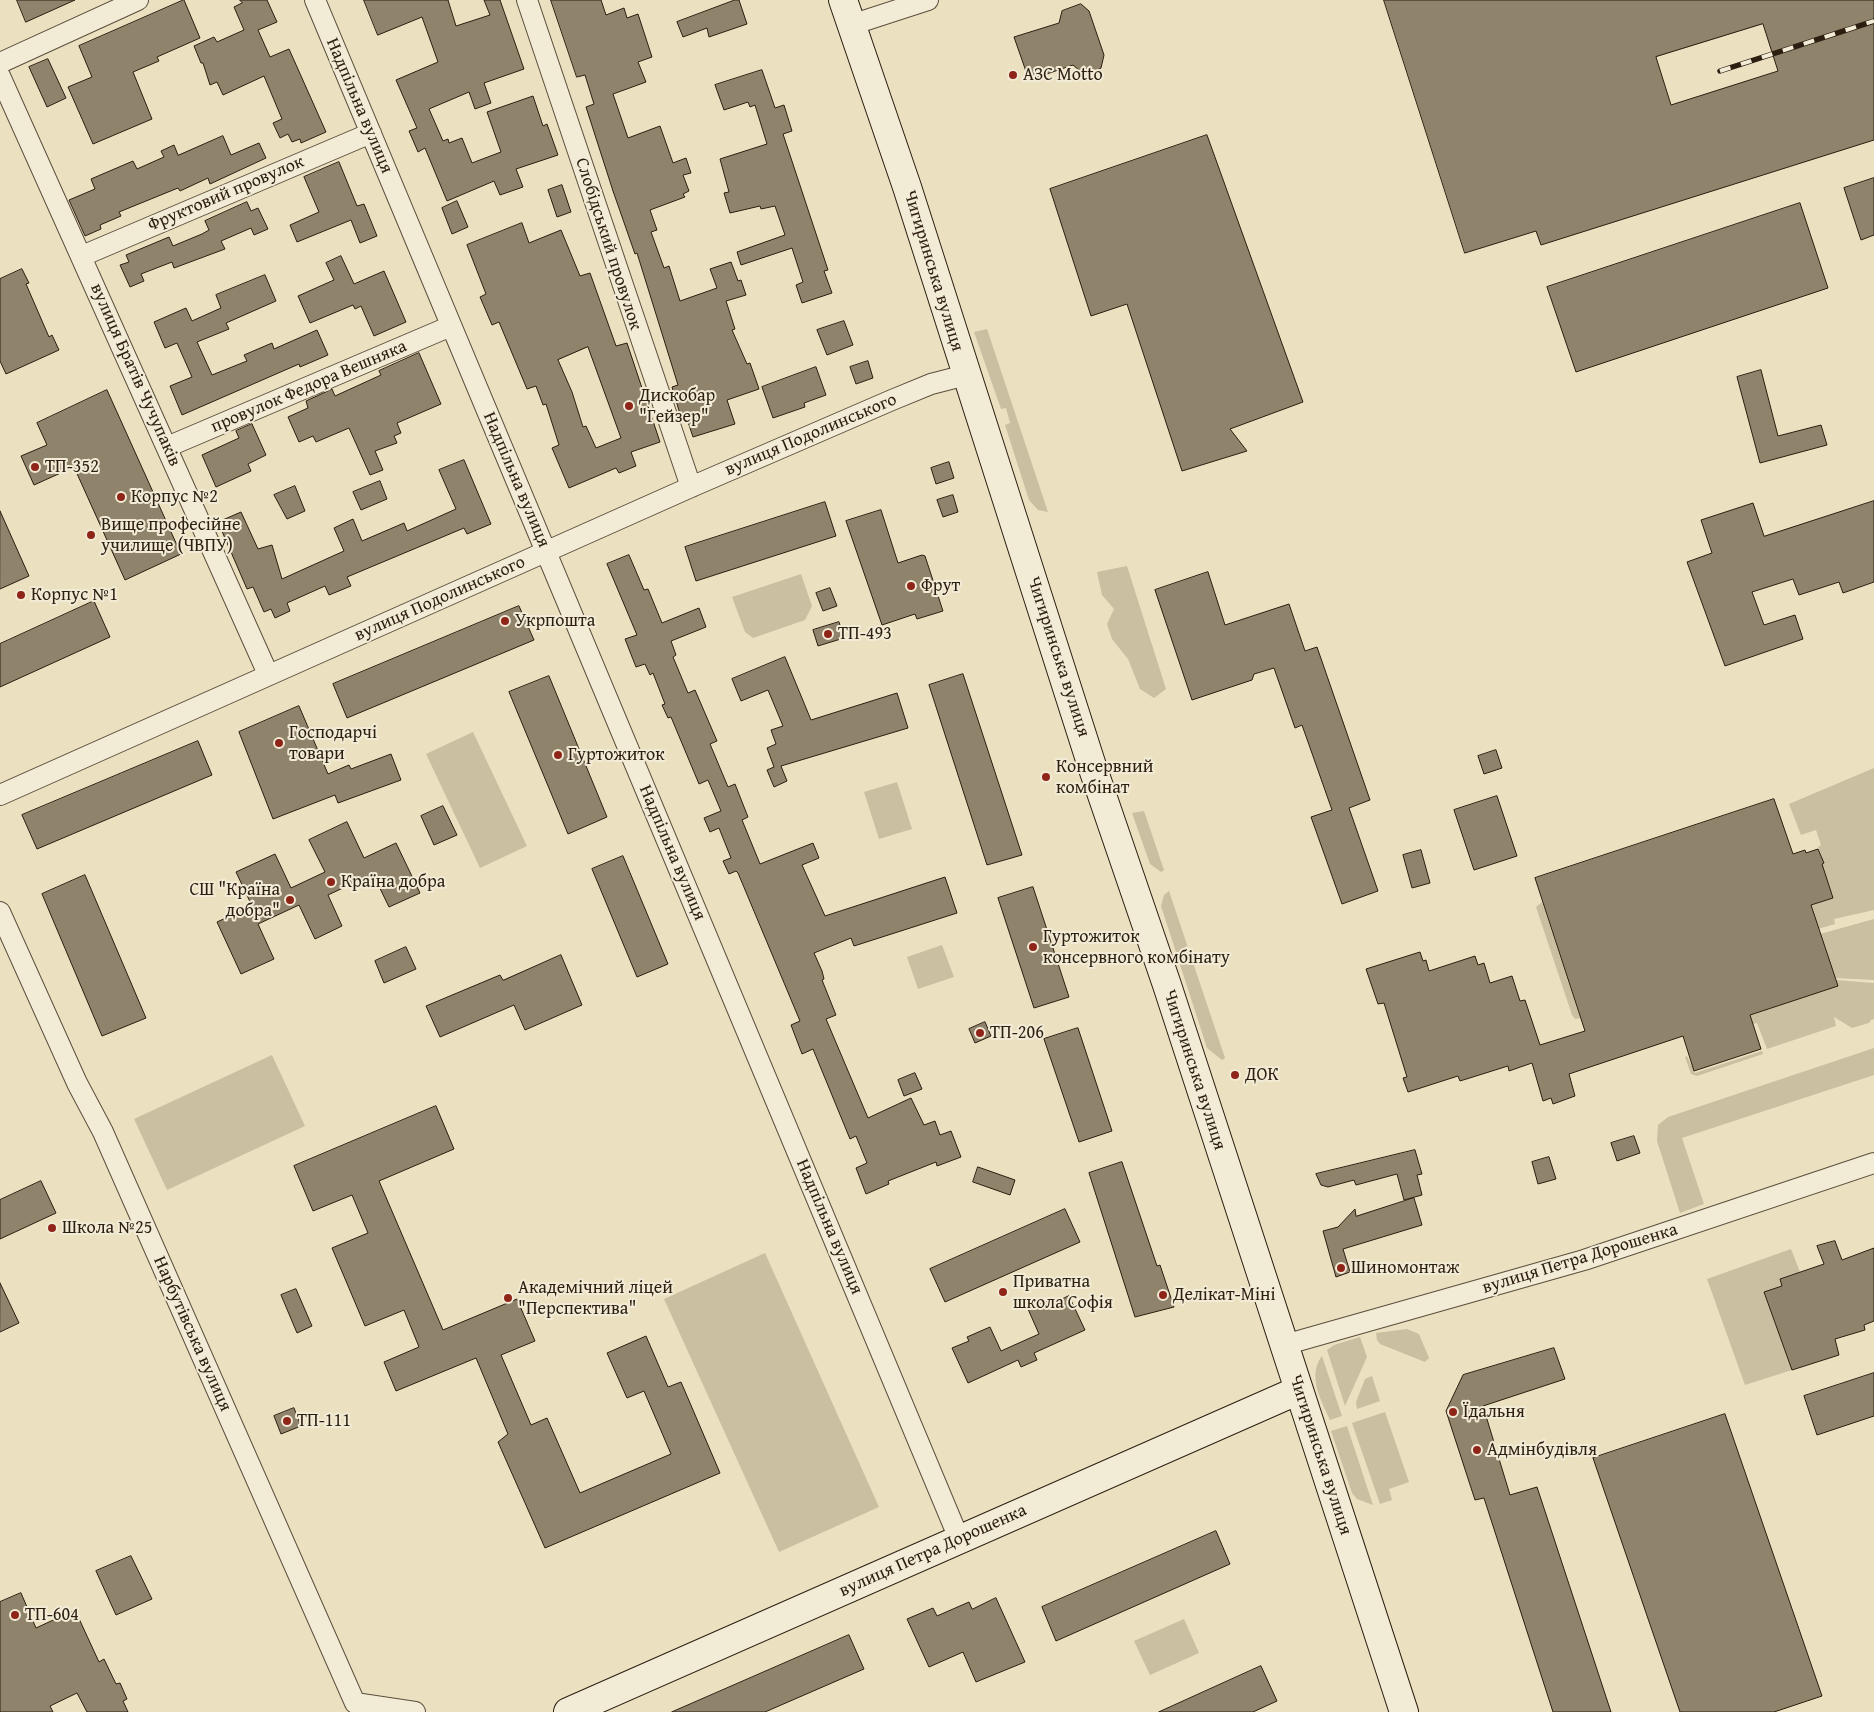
<!DOCTYPE html>
<html>
<head>
<meta charset="utf-8">
<style>
  body { margin:0 }
  canvas { display:block; background:#ebe0c0 }
</style>
</head>
<body>
<canvas width="1874" height="1712"></canvas>
<script>
const context = document.querySelector('canvas').getContext('2d');
context.lineJoin = 'round';
function paint(path, color) {
  context.fillStyle = color;
  context.fill(path, 'evenodd');
}
function strokePath(path, color, width, dash) {
  context.strokeStyle = color;
  context.lineWidth = width;
  context.lineCap = dash ? 'butt' : 'round';
  context.setLineDash(dash || []);
  context.stroke(path);
}
function label(font, color, halo, rows, align = 'center') {
  context.font = font + ' "Gentium Book Plus",serif';
  context.lineWidth = 4;
  context.setLineDash([]);
  context.textBaseline = 'middle';
  context.strokeStyle = halo;
  context.fillStyle = color;
  for (const [text, x, y, turn = 0] of rows) {
    context.save();
    context.translate(x, y);
    context.rotate((+turn || 0) * Math.PI / 180);
    context.textAlign = isNaN(turn) ? turn : align;
    if (halo) context.strokeText(text, 0, 0);
    context.fillText(text, 0, 0);
    context.restore();
  }
}
const green = new Path2D(`
  M 987,329 L 1048,512 L 1038,510 L 1029,500 L 1005,425 L 1010,423 L 1006,408 L 1001,409 L 974,332 Z
  M 1127,566 L 1166,689 L 1154,698 L 1140,689 L 1128,659 L 1112,639 L 1107,624 L 1114,609 L 1102,595 L 1097,572 Z
  M 801,574 L 812,606 L 805,620 L 753,638 L 745,632 L 732,597 Z
  M 473,732 L 527,846 L 480,868 L 426,754 Z
  M 1874,768 L 1874,910 L 1834,919 L 1835,924 L 1818,929 L 1811,905 L 1833,898 L 1827,881 L 1799,871 L 1823,863 L 1818,847 L 1821,845 L 1816,830 L 1801,835 L 1789,804 Z
  M 897,782 L 912,829 L 879,839 L 864,792 Z
  M 1144,811 L 1164,870 L 1161,872 L 1150,864 L 1132,813 Z
  M 1169,891 L 1225,1058 L 1222,1060 L 1207,1048 L 1161,906 L 1164,895 Z
  M 1542,902 L 1580,1018 L 1575,1019 L 1572,1015 L 1536,907 Z
  M 1874,919 L 1874,980 L 1835,978 L 1820,934 Z
  M 942,945 L 954,977 L 918,989 L 907,957 Z
  M 1836,980 L 1874,983 L 1874,1020 L 1872,1019 L 1869,1023 L 1852,1028 L 1834,1017 L 1836,1026 L 1767,1049 L 1757,1023 L 1753,1024 L 1750,1015 L 1837,986 Z
  M 1874,1048 L 1874,1075 L 1682,1138 L 1704,1204 L 1680,1213 L 1657,1141 L 1658,1125 L 1668,1117 Z
  M 1762,1051 L 1763,1054 L 1697,1076 L 1691,1074 L 1685,1057 L 1687,1056 L 1695,1073 Z
  M 272,1055 L 305,1126 L 167,1190 L 134,1119 Z
  M 1791,1249 L 1800,1272 L 1781,1278 L 1782,1286 L 1764,1292 L 1792,1370 L 1745,1385 L 1707,1279 Z
  M 765,1253 L 879,1507 L 779,1552 L 664,1299 Z
  M 1407,1329 L 1419,1334 L 1429,1358 L 1425,1362 L 1380,1344 L 1377,1340 L 1376,1333 Z
  M 1360,1337 L 1367,1357 L 1345,1406 L 1327,1350 L 1334,1345 Z
  M 1322,1356 L 1342,1416 L 1330,1420 C 1321,1400 1307,1376 1322,1356 Z
  M 1372,1376 L 1380,1401 L 1357,1409 L 1356,1402 L 1365,1379 Z
  M 1385,1412 L 1409,1482 L 1389,1489 L 1392,1500 L 1380,1504 L 1352,1423 Z
  M 1347,1426 L 1373,1505 L 1357,1499 L 1352,1493 L 1331,1431 Z
  M 1184,1619 L 1199,1653 L 1150,1675 L 1134,1641 Z`);
const building = new Path2D(`
  M 17,0 L 75,0 L 26,22 Z
  M 184,0 L 200,38 L 157,57 L 159,61 L 133,72 L 152,119 L 93,144 L 68,87 L 92,77 L 79,46 Z
  M 240,0 L 267,0 L 277,22 L 258,30 L 270,57 L 289,49 L 326,132 L 301,143 L 300,139 L 292,142 L 288,134 L 280,138 L 273,123 L 282,119 L 264,76 L 223,95 L 217,82 L 210,85 L 203,63 L 201,63 L 194,46 L 214,37 L 217,42 L 244,30 L 234,7 L 242,3 Z
  M 364,0 L 448,0 L 456,26 L 490,15 L 484,0 L 500,0 L 524,69 L 484,83 L 491,103 L 475,109 L 469,92 L 429,109 L 443,141 L 448,139 L 449,143 L 462,138 L 472,163 L 501,152 L 487,112 L 533,96 L 543,126 L 547,124 L 558,155 L 516,169 L 523,187 L 500,195 L 494,181 L 447,201 L 425,148 L 418,152 L 409,131 L 417,128 L 396,80 L 438,62 L 422,17 L 378,35 Z
  M 551,0 L 601,0 L 606,15 L 624,8 L 627,18 L 638,14 L 652,57 L 638,62 L 646,82 L 613,94 L 628,138 L 660,126 L 673,163 L 686,158 L 691,173 L 683,175 L 689,191 L 683,194 L 685,197 L 650,210 L 657,230 L 651,232 L 664,268 L 669,266 L 680,301 L 717,288 L 710,269 L 731,262 L 738,281 L 741,280 L 746,295 L 726,301 L 735,329 L 732,330 L 747,364 L 750,363 L 759,389 L 727,400 L 735,424 L 693,437 L 685,413 L 680,414 L 672,387 L 678,385 L 637,253 L 635,254 L 613,191 L 586,107 L 594,104 L 585,75 L 577,77 Z
  M 735,0 L 739,0 L 747,24 L 709,37 L 707,28 L 683,37 L 677,22 Z
  M 1384,0 L 1874,0 L 1874,140 L 1541,245 L 1536,231 L 1465,253 ZM 1763,24 L 1778,71 L 1671,105 L 1656,57 Z
  M 1081,4 L 1089,11 L 1104,55 L 1101,68 L 1090,74 L 1080,71 L 1073,65 L 1029,80 L 1014,37 L 1059,23 L 1062,11 Z
  M 48,59 L 66,98 L 47,107 L 29,67 Z
  M 762,70 L 775,108 L 784,105 L 792,131 L 783,134 L 828,270 L 824,271 L 832,293 L 802,303 L 796,285 L 803,282 L 792,248 L 741,265 L 737,252 L 785,235 L 775,206 L 761,209 L 760,206 L 730,213 L 724,193 L 729,192 L 720,159 L 767,144 L 755,105 L 750,107 L 748,102 L 724,110 L 715,85 Z
  M 1207,135 L 1303,402 L 1230,429 L 1247,451 L 1182,471 L 1127,304 L 1091,316 L 1050,189 Z
  M 223,136 L 231,155 L 259,143 L 266,158 L 210,184 L 208,178 L 180,191 L 178,188 L 119,212 L 121,216 L 100,225 L 101,229 L 85,236 L 69,200 L 95,189 L 91,179 L 133,161 L 137,169 L 164,157 L 161,151 L 174,145 L 178,155 Z
  M 339,162 L 357,206 L 364,204 L 377,236 L 360,243 L 351,220 L 297,242 L 290,225 L 319,212 L 304,177 Z
  M 1874,178 L 1874,235 L 1861,240 L 1844,188 Z
  M 562,185 L 571,212 L 557,217 L 548,190 Z
  M 457,201 L 468,227 L 452,234 L 442,208 Z
  M 247,202 L 251,211 L 258,208 L 268,229 L 254,235 L 251,228 L 221,241 L 225,249 L 174,268 L 172,262 L 141,274 L 144,281 L 130,287 L 120,265 L 129,262 L 126,255 L 169,237 L 173,246 L 202,234 L 209,230 L 205,221 Z
  M 1800,203 L 1828,288 L 1576,372 L 1547,287 Z
  M 522,223 L 529,243 L 561,230 L 580,276 L 590,273 L 616,346 L 627,343 L 660,442 L 631,452 L 636,466 L 619,473 L 616,468 L 569,488 L 552,448 L 559,445 L 546,404 L 543,405 L 536,386 L 527,389 L 499,322 L 492,325 L 480,297 L 486,294 L 467,245 ZM 588,347 L 621,438 L 596,448 L 586,426 L 583,427 L 572,392 L 558,360 Z
  M 341,256 L 354,284 L 384,271 L 406,322 L 374,336 L 361,306 L 355,309 L 353,305 L 310,323 L 298,296 L 334,280 L 326,263 Z
  M 22,269 L 29,283 L 26,284 L 49,337 L 52,335 L 59,350 L 6,374 L 0,361 L 0,279 Z
  M 265,275 L 276,301 L 226,323 L 229,329 L 197,342 L 212,375 L 247,361 L 244,355 L 272,343 L 274,349 L 317,330 L 328,355 L 300,367 L 299,364 L 182,415 L 170,386 L 192,377 L 177,343 L 165,348 L 154,322 L 186,308 L 192,321 L 221,308 L 216,295 Z
  M 844,321 L 853,345 L 827,355 L 817,330 Z
  M 419,353 L 441,404 L 397,423 L 401,433 L 394,436 L 397,443 L 375,451 L 383,470 L 370,475 L 349,428 L 316,442 L 313,436 L 299,442 L 288,417 L 308,408 L 306,401 L 332,389 L 335,396 L 381,375 L 379,371 Z
  M 868,361 L 873,378 L 856,384 L 850,367 Z
  M 816,367 L 826,395 L 804,403 L 805,407 L 773,418 L 762,387 Z
  M 1761,370 L 1778,436 L 1821,425 L 1827,445 L 1760,463 L 1737,377 Z
  M 107,390 L 181,554 L 125,580 L 74,467 L 34,485 L 21,456 L 47,445 L 37,423 Z
  M 252,424 L 266,455 L 248,464 L 251,471 L 216,487 L 202,455 L 239,438 L 236,431 Z
  M 464,460 L 491,524 L 467,534 L 464,528 L 347,577 L 351,586 L 329,595 L 325,586 L 287,603 L 290,611 L 275,618 L 271,609 L 264,612 L 253,587 L 247,589 L 218,522 L 241,512 L 258,549 L 272,545 L 282,579 L 344,551 L 334,528 L 353,519 L 362,541 L 404,523 L 407,531 L 456,509 L 439,470 Z
  M 949,462 L 954,478 L 936,484 L 931,468 Z
  M 380,481 L 387,499 L 361,510 L 353,492 Z
  M 295,486 L 305,511 L 287,519 L 274,495 Z
  M 953,495 L 958,512 L 943,517 L 937,500 Z
  M 1874,501 L 1874,582 L 1843,593 L 1839,582 L 1799,595 L 1793,579 L 1752,592 L 1764,625 L 1795,615 L 1803,639 L 1725,666 L 1687,562 L 1712,553 L 1701,520 L 1753,503 L 1764,536 Z
  M 825,502 L 836,536 L 696,581 L 685,547 Z
  M 881,510 L 898,563 L 922,555 L 925,556 L 943,611 L 917,619 L 915,614 L 882,625 L 846,521 Z
  M 0,511 L 29,576 L 0,589 Z
  M 629,555 L 644,590 L 648,589 L 662,623 L 699,608 L 706,627 L 671,641 L 676,655 L 673,657 L 688,693 L 695,690 L 717,741 L 710,744 L 728,787 L 735,784 L 748,817 L 742,820 L 760,864 L 813,843 L 819,858 L 802,865 L 825,916 L 945,877 L 957,913 L 854,946 L 851,938 L 814,953 L 822,971 L 824,979 L 822,980 L 836,1015 L 826,1019 L 868,1118 L 911,1098 L 924,1125 L 935,1121 L 940,1135 L 951,1131 L 961,1157 L 937,1166 L 936,1162 L 888,1181 L 889,1184 L 866,1194 L 856,1168 L 867,1163 L 856,1136 L 850,1139 L 813,1049 L 802,1054 L 791,1025 L 800,1021 L 738,873 L 736,871 L 729,874 L 723,861 L 731,858 L 719,828 L 710,832 L 704,818 L 721,811 L 708,780 L 699,784 L 671,717 L 668,718 L 662,705 L 665,704 L 653,673 L 650,675 L 645,664 L 636,667 L 625,639 L 637,635 L 607,564 Z
  M 1208,572 L 1225,625 L 1289,604 L 1305,651 L 1317,647 L 1370,800 L 1349,808 L 1378,891 L 1342,904 L 1311,817 L 1332,810 L 1302,725 L 1295,728 L 1274,668 L 1254,674 L 1252,680 L 1192,700 L 1155,590 Z
  M 830,588 L 837,606 L 823,611 L 816,593 Z
  M 94,601 L 110,637 L 0,687 L 0,644 Z
  M 519,606 L 534,640 L 347,718 L 333,684 Z
  M 839,622 L 844,638 L 818,646 L 813,630 Z
  M 785,657 L 811,720 L 897,693 L 908,728 L 781,766 L 787,781 L 774,787 L 767,770 L 774,767 L 767,748 L 776,744 L 771,730 L 783,726 L 768,690 L 741,701 L 732,679 Z
  M 963,674 L 1022,855 L 987,865 L 929,685 Z
  M 549,676 L 607,817 L 568,834 L 509,692 Z
  M 299,706 L 328,774 L 349,765 L 351,769 L 391,754 L 401,780 L 338,803 L 335,795 L 273,819 L 239,732 Z
  M 198,741 L 212,775 L 37,849 L 22,815 Z
  M 1496,750 L 1502,768 L 1484,774 L 1478,756 Z
  M 1497,796 L 1517,856 L 1474,870 L 1454,810 Z
  M 1774,799 L 1793,854 L 1805,850 L 1806,853 L 1818,849 L 1824,863 L 1822,864 L 1833,898 L 1811,905 L 1838,986 L 1750,1015 L 1761,1049 L 1694,1071 L 1683,1036 L 1569,1074 L 1575,1096 L 1553,1104 L 1551,1098 L 1543,1101 L 1532,1063 L 1509,1071 L 1508,1066 L 1460,1081 L 1458,1076 L 1408,1092 L 1403,1078 L 1407,1077 L 1384,1003 L 1378,1004 L 1366,969 L 1420,952 L 1423,961 L 1426,960 L 1429,971 L 1475,956 L 1478,965 L 1484,963 L 1490,983 L 1512,976 L 1520,1001 L 1525,1000 L 1540,1045 L 1585,1031 L 1535,878 Z
  M 443,806 L 457,835 L 434,845 L 421,816 Z
  M 347,822 L 364,858 L 396,843 L 420,893 L 389,907 L 373,874 L 328,895 L 342,926 L 315,939 L 299,905 L 258,924 L 274,959 L 241,974 L 217,922 L 252,906 L 236,872 L 275,854 L 291,888 L 325,872 L 309,840 Z
  M 1421,850 L 1430,883 L 1412,888 L 1403,855 Z
  M 623,856 L 668,964 L 637,977 L 592,869 Z
  M 85,875 L 146,1018 L 102,1036 L 42,894 Z
  M 1033,887 L 1069,997 L 1034,1008 L 998,898 Z
  M 406,947 L 416,969 L 384,983 L 375,961 Z
  M 561,955 L 582,1005 L 525,1030 L 514,1005 L 440,1037 L 426,1006 L 500,975 L 503,980 Z
  M 985,1022 L 991,1036 L 975,1043 L 969,1029 Z
  M 1078,1028 L 1112,1131 L 1079,1142 L 1044,1039 Z
  M 915,1073 L 922,1089 L 904,1096 L 898,1080 Z
  M 436,1106 L 454,1149 L 379,1181 L 443,1330 L 517,1299 L 535,1341 L 501,1355 L 531,1425 L 547,1418 L 580,1493 L 671,1454 L 644,1391 L 627,1398 L 607,1353 L 646,1336 L 668,1387 L 681,1382 L 720,1473 L 545,1548 L 498,1442 L 508,1434 L 476,1358 L 396,1391 L 384,1362 L 419,1347 L 404,1310 L 365,1326 L 332,1248 L 368,1233 L 352,1195 L 313,1211 L 294,1166 Z
  M 1634,1136 L 1640,1153 L 1617,1161 L 1611,1143 Z
  M 1415,1150 L 1422,1174 L 1417,1175 L 1422,1195 L 1404,1200 L 1397,1174 L 1356,1185 L 1354,1180 L 1328,1187 L 1321,1185 L 1316,1174 Z
  M 1549,1157 L 1556,1179 L 1538,1184 L 1532,1162 Z
  M 1122,1162 L 1157,1266 L 1160,1265 L 1174,1307 L 1135,1317 L 1089,1173 Z
  M 978,1167 L 1015,1180 L 1010,1195 L 973,1182 Z
  M 41,1181 L 56,1213 L 0,1239 L 0,1200 Z
  M 1414,1198 L 1422,1225 L 1343,1249 L 1350,1272 L 1336,1277 L 1323,1231 L 1338,1227 L 1355,1209 L 1356,1216 Z
  M 1065,1209 L 1080,1242 L 945,1302 L 930,1269 Z
  M 1835,1241 L 1842,1260 L 1874,1248 L 1874,1321 L 1864,1325 L 1865,1330 L 1835,1339 L 1839,1355 L 1792,1370 L 1764,1292 L 1782,1286 L 1780,1279 L 1824,1264 L 1817,1246 Z
  M 0,1283 L 19,1323 L 0,1332 Z
  M 296,1289 L 312,1326 L 297,1333 L 281,1295 Z
  M 1069,1296 L 1085,1330 L 1034,1353 L 1037,1360 L 1021,1367 L 1018,1360 L 968,1383 L 952,1348 L 969,1341 L 967,1337 L 990,1327 L 1001,1351 L 1039,1334 L 1028,1309 L 1052,1299 L 1053,1303 Z
  M 1554,1348 L 1565,1379 L 1483,1406 L 1510,1495 L 1537,1487 L 1611,1712 L 1553,1712 L 1484,1498 L 1475,1500 L 1446,1411 L 1463,1375 Z
  M 1874,1373 L 1874,1416 L 1817,1435 L 1804,1396 Z
  M 294,1408 L 301,1426 L 281,1434 L 274,1416 Z
  M 1725,1414 L 1822,1696 L 1774,1712 L 1680,1712 L 1593,1458 Z
  M 1216,1531 L 1230,1564 L 1056,1641 L 1042,1607 Z
  M 131,1556 L 152,1599 L 116,1615 L 96,1571 Z
  M 21,1593 L 36,1628 L 75,1610 L 99,1662 L 104,1659 L 116,1684 L 120,1683 L 127,1699 L 123,1701 L 128,1712 L 87,1712 L 77,1693 L 50,1706 L 53,1712 L 0,1712 L 0,1602 Z
  M 996,1598 L 1025,1662 L 976,1682 L 963,1652 L 929,1667 L 907,1619 L 933,1608 L 937,1616 L 969,1602 L 972,1609 Z
  M 849,1635 L 864,1669 L 765,1712 L 672,1712 Z
  M 1261,1666 L 1277,1701 L 1253,1712 L 1159,1712 Z`);
const street = new Path2D(`
  M 315,0 L 960,1541
  M 527,0 L 691,487
  M 851,25 L 928,0
  M 0,63 L 138,0
  M 0,76 L 268,674
  M 82,256 L 371,133
  M 167,447 L 451,326
  M 0,795 L 691,487 L 892,400 L 931,384 L 966,375
  M 0,912 L 77,1083 L 103,1132 L 355,1703
  M 1284,1345 L 1584,1260 L 1874,1163
  M 355,1703 L 415,1712`);
const secondary = new Path2D(`
  M 843,0 L 907,187 L 1091,763 L 1167,985 L 1404,1712
  M 568,1712 L 1299,1390`);
const rail = new Path2D(`
  M 1720,71 L 1874,21`);
const markers = [
  [1013,75,5,"#8f2418"],
  [629,406,5,"#8f2418"],
  [35,467,5,"#8f2418"],
  [121,497,5,"#8f2418"],
  [91,535,5,"#8f2418"],
  [911,586,5,"#8f2418"],
  [21,595,5,"#8f2418"],
  [505,621,5,"#8f2418"],
  [828,634,5,"#8f2418"],
  [279,743,5,"#8f2418"],
  [558,755,5,"#8f2418"],
  [1046,777,5,"#8f2418"],
  [331,882,5,"#8f2418"],
  [290,900,5,"#8f2418"],
  [1033,947,5,"#8f2418"],
  [980,1033,5,"#8f2418"],
  [1235,1075,5,"#8f2418"],
  [52,1228,5,"#8f2418"],
  [1341,1268,5,"#8f2418"],
  [1003,1292,5,"#8f2418"],
  [1163,1295,5,"#8f2418"],
  [508,1298,5,"#8f2418"],
  [1453,1412,5,"#8f2418"],
  [287,1421,5,"#8f2418"],
  [1477,1450,5,"#8f2418"],
  [15,1615,5,"#8f2418"]
];
const poiNames = [
  ["АЗС Motto",1023,75],
  ["Дискобар",639,396],
  ["\"Гейзер\"",639,417],
  ["ТП-352",45,467],
  ["Корпус №2",131,497],
  ["Вище професійне",101,525],
  ["училище (ЧВПУ)",101,546],
  ["Фрут",921,586],
  ["Корпус №1",31,595],
  ["Укрпошта",515,621],
  ["ТП-493",838,634],
  ["Господарчі",289,733],
  ["товари",289,754],
  ["Гуртожиток",568,755],
  ["Консервний",1056,767],
  ["комбінат",1056,788],
  ["Країна добра",341,882],
  ["СШ \"Країна",280,890,"right"],
  ["добра\"",280,911,"right"],
  ["Гуртожиток",1043,937],
  ["консервного комбінату",1043,958],
  ["ТП-206",990,1033],
  ["ДОК",1245,1075],
  ["Школа №25",62,1228],
  ["Шиномонтаж",1351,1268],
  ["Приватна",1013,1282],
  ["школа Софія",1013,1303],
  ["Академічний ліцей",518,1288],
  ["\"Перспектива\"",518,1309],
  ["Делікат-Міні",1173,1295],
  ["Їдальня",1463,1412],
  ["ТП-111",297,1421],
  ["Адмінбудівля",1487,1450],
  ["ТП-604",25,1615]
];
const streetNames = [
  ["Надпільна вулиця",359,106,67],
  ["Фруктовий провулок",226,194,-23],
  ["Слобідський провулок",608,244,72],
  ["Чигиринська вулиця",933,271,73],
  ["вулиця Братів Чучупаків",135,375,66],
  ["провулок Федора Вешняка",309,387,-23],
  ["вулиця Подолинського",811,435,-23],
  ["Надпільна вулиця",516,480,67],
  ["вулиця Подолинського",440,599,-24],
  ["Чигиринська вулиця",1058,657,72],
  ["Надпільна вулиця",672,853,67],
  ["Чигиринська вулиця",1194,1070,72],
  ["Надпільна вулиця",829,1227,67],
  ["вулиця Петра Дорошенка",1580,1259,-17],
  ["Нарбутівська вулиця",192,1334,66],
  ["Чигиринська вулиця",1320,1455,72],
  ["вулиця Петра Дорошенка",933,1551,-24]
];
paint(green, '#cbbfa2');
paint(building, '#8f836c');
strokePath(building, '#2c1e10', 1);
strokePath(street, '#5c4e3c', 22);
strokePath(secondary, '#2c1e10', 30);
strokePath(street, '#f2ebd6', 20);
strokePath(secondary, '#f2ebd6', 28);
strokePath(rail, '#2c1e10', 5.5);
strokePath(rail, '#f2ebd6', 4, [11]);
for (const [x, y, r, color] of markers) {
  const dot = new Path2D();
  dot.arc(x, y, r, 0, 2 * Math.PI);
  context.fillStyle = color;
  context.fill(dot);
  strokePath(dot, '#f2ebd6', 2);
}
label('18px', '#2c1e10', '#f2ebd6', poiNames, 'left');
label('18px', '#2c1e10', '#f2ebd6', streetNames);
</script>
</body>
</html>
